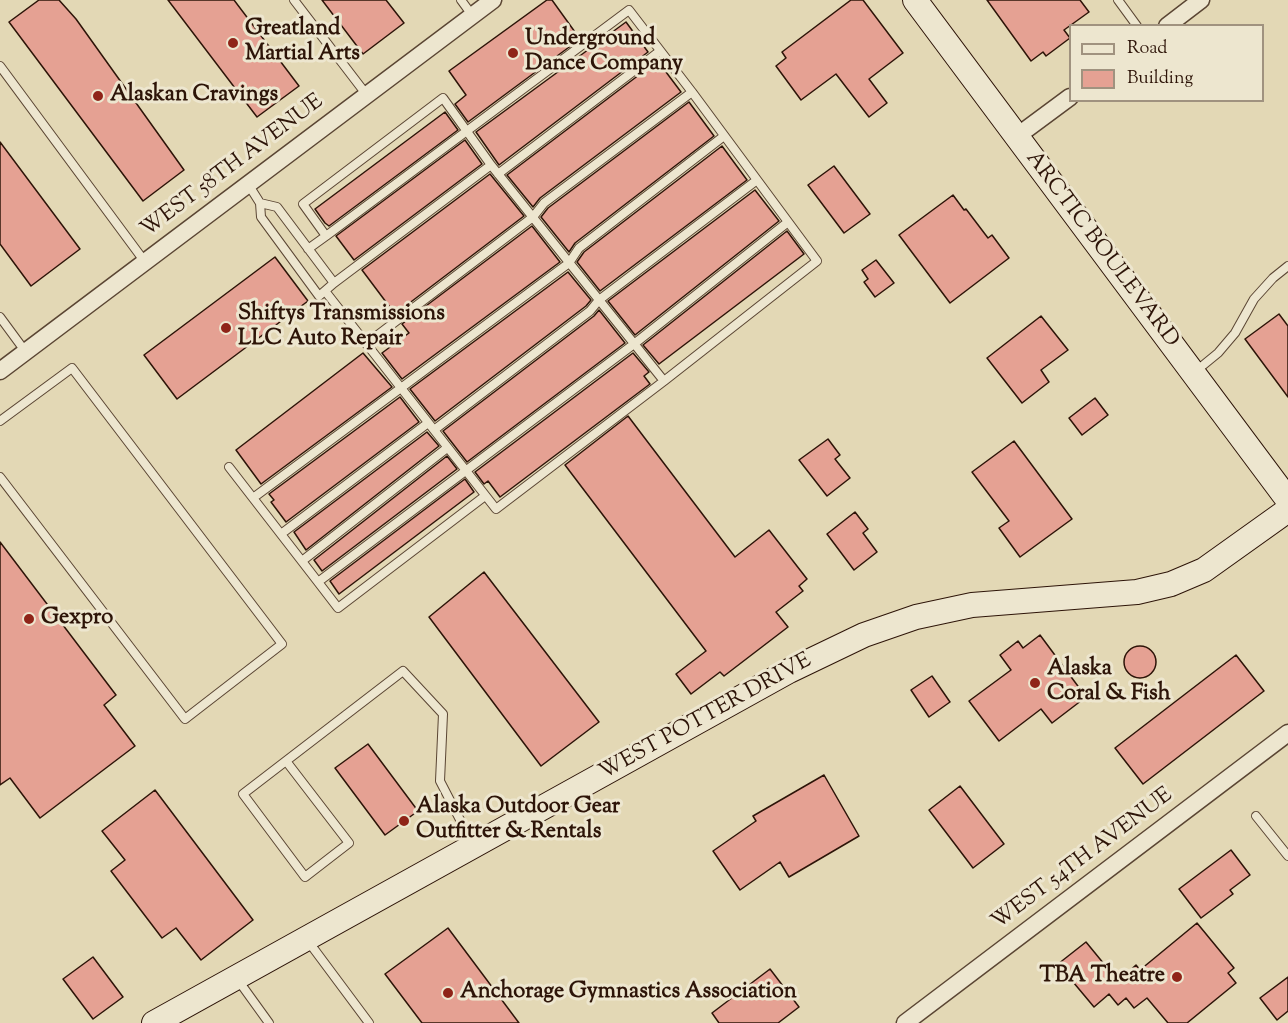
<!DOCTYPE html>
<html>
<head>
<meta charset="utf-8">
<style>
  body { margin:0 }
  #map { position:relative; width:1288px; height:1023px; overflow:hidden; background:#e3d8b5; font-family:"Sorts Mill Goudy",serif }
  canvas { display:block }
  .legend { position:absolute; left:1069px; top:24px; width:195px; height:78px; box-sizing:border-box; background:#ede6cf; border:2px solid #a0927f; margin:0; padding:8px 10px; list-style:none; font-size:18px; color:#2d1408 }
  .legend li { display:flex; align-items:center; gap:12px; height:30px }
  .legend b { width:30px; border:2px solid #a0927f }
</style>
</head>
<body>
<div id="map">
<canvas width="1288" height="1023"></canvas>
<ul class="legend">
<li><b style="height:8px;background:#ede6cf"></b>Road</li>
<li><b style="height:16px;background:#e5a193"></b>Building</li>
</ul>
</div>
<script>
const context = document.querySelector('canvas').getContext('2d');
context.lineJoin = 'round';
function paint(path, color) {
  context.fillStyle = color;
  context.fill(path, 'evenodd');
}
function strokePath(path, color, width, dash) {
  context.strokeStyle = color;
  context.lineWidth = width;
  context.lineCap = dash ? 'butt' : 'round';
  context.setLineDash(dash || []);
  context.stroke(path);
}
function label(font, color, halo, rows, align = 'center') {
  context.font = font + ' "Sorts Mill Goudy",serif';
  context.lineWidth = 6;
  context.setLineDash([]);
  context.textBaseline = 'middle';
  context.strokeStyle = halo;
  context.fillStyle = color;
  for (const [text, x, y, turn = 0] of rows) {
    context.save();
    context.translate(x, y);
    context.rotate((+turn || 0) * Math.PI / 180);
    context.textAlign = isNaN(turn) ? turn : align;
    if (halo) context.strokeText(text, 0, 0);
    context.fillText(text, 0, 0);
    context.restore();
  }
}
const building = new Path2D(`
  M 39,0 L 59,0 L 76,19 L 184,170 L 143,201 L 9,22 Z
  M 168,0 L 234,0 L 299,86 L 257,117 Z
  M 322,0 L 386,0 L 404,23 L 363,54 Z
  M 547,0 L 552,0 L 580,39 L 468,122 L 455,104 L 466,95 L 449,71 Z
  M 851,0 L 863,0 L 903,53 L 869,79 L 887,103 L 869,117 L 836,74 L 801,100 L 776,66 L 786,58 L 782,52 Z
  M 987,0 L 1080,0 L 1089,12 L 1064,30 L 1070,38 L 1046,56 L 1043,52 L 1031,61 Z
  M 626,22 L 648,52 L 499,165 L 476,132 Z
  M 656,62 L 659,65 L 660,64 L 681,92 L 540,198 L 533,207 L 507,175 Z
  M 689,102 L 714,136 L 575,243 L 569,252 L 541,217 L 548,208 Z
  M 445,112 L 458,130 L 329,226 L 325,223 L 315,209 Z
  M 465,140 L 482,164 L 354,260 L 336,236 Z
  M 0,142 L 80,249 L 31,286 L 0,244 Z
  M 722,146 L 747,180 L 600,291 L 577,262 L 584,252 Z
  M 834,166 L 870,214 L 844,233 L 808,185 Z
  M 490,174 L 524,216 L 395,314 L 362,270 Z
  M 755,190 L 779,221 L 635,335 L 608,301 Z
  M 953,195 L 964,210 L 966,209 L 988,238 L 992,235 L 1009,258 L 950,303 L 899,235 Z
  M 532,226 L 560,262 L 402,379 L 382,353 L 409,333 L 402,324 Z
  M 787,231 L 804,254 L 659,364 L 643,345 Z
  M 275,257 L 308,301 L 177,399 L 144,355 Z
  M 876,260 L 894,283 L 875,297 L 864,282 L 868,279 L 862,270 Z
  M 568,272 L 591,300 L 586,306 L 435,421 L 410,389 Z
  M 599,310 L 625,343 L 467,462 L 443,431 L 594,316 Z
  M 1279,314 L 1288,326 L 1288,397 L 1245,339 Z
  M 1041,316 L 1068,350 L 1041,370 L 1049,382 L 1022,403 L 987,358 Z
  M 363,353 L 392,387 L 261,484 L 236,450 Z
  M 633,353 L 649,372 L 644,376 L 650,384 L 500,497 L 488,481 L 484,484 L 475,472 Z
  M 400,397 L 419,422 L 286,522 L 271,502 L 274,500 L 269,494 Z
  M 1095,398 L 1108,415 L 1082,435 L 1069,418 Z
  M 628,416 L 735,557 L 769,530 L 807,579 L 799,586 L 803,591 L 776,612 L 788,627 L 724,676 L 720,672 L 691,694 L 676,674 L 706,651 L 565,465 Z
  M 427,432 L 439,446 L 306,550 L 294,532 Z
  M 828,439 L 840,455 L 835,459 L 850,478 L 827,496 L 799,460 Z
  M 1014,441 L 1072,519 L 1020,557 L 999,528 L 1009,521 L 972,472 Z
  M 447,456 L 457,469 L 322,571 L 314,560 Z
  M 465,479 L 474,492 L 339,594 L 330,581 Z
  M 855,512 L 868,529 L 863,533 L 877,552 L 854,570 L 827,534 Z
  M 0,542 L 116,695 L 104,705 L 135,746 L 40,818 L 10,778 L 0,785 Z
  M 484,572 L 599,722 L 541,766 L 429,617 Z
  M 1040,635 L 1086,697 L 1052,723 L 1041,709 L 999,741 L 969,701 L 1011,670 L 1000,655 L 1018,641 L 1023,648 Z
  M1124 662a16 16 0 1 1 32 0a16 16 0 1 1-32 0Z
  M 1236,655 L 1264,691 L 1143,784 L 1115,748 Z
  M 932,676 L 950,702 L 929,717 L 911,690 Z
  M 368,744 L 418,811 L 385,835 L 335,768 Z
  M 824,775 L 859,836 L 789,877 L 780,862 L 740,890 L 713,851 L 756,821 L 753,816 Z
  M 960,786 L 1004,844 L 973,868 L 929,810 Z
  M 155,790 L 253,920 L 201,960 L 176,928 L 162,938 L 111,871 L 125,860 L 102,831 Z
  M 1231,850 L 1250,875 L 1230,890 L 1233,894 L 1201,918 L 1179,889 Z
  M 1197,923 L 1234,968 L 1228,973 L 1236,983 L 1187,1023 L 1168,1023 L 1147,998 L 1134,1008 L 1126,998 L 1118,1005 L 1109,994 L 1094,1007 L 1058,964 L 1086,942 L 1118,981 L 1136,965 L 1140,970 Z
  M 448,928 L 519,1023 L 422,1023 L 385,974 Z
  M 93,957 L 123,997 L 93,1019 L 63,979 Z
  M 770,969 L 799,1007 L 778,1023 L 719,1023 L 712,1013 Z
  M 1288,977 L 1288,1011 L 1277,1020 L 1260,998 Z`);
const service = new Path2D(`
  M 294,0 L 366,94
  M 461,0 L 472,15
  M 1118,0 L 1137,26
  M 0,66 L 145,262
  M 498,174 L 660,51
  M 248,184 L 260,203
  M 260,203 L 277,207 L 334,283 L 319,296 L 261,217 Z
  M 308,249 L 326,236
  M 334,283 L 491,165 L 443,98 L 303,204 L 326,236 L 629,10 L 692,92 L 544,203 L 533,217 L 366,344
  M 325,291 L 496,509 L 664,381 L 491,165
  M 0,317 L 25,351
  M 1196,371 L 1218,353 L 1235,333 L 1254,299 L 1273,278 L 1288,266
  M 664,381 L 817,261 L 692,92
  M 0,421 L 72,368 L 282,644 L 185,719 L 0,477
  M 434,430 L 590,311 L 599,300 L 757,180
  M 229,467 L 318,582 L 634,344 L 788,222
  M 253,498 L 569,263 L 579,248 L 724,136
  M 281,534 L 428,423
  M 302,561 L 447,448
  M 318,582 L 338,608 L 485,496
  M 286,761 L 349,843 L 305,877 L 243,794 L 403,671 L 443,714 L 440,781 L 472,843
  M 1256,816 L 1288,856
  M 308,941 L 369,1023
  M 238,980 L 269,1023`);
const minor = new Path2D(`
  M 1167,26 L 1201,0
  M 1016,137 L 1070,97
  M 0,371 L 493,0
  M 905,1023 L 1288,733`);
const secondary = new Path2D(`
  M 915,0 L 1288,500
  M 154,1023 L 789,671 L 864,635 L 916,617 L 972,605 L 1137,592 L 1171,584 L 1204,570 L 1288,510`);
const markers = [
  [233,43,6,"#8f2418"],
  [513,53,6,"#8f2418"],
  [98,96,6,"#8f2418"],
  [226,328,6,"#8f2418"],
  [29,619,6,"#8f2418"],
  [1035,683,6,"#8f2418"],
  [404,821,6,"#8f2418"],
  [1177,977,6,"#8f2418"],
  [448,993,6,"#8f2418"]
];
const poiNames = [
  ["Greatland",245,30],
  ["Martial Arts",245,55],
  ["Underground",525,40],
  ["Dance Company",525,65],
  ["Alaskan Cravings",110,96],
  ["Shiftys Transmissions",238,315],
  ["LLC Auto Repair",238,340],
  ["Gexpro",41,619],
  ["Alaska",1047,670],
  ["Coral & Fish",1047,695],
  ["Alaska Outdoor Gear",416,808],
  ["Outfitter & Rentals",416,833],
  ["TBA Theatre",1165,977,"right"],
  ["Anchorage Gymnastics Association",460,993]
];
const streetNames = [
  ["WEST 58TH AVENUE",233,167,-37],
  ["ARCTIC BOULEVARD",1101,250,53],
  ["WEST POTTER DRIVE",706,718,-29],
  ["WEST 54TH AVENUE",1083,860,-37]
];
paint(building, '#e5a193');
strokePath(building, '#2d1408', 1.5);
strokePath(service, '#5a4533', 10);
strokePath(minor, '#5a4533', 19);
strokePath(secondary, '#2d1408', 26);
strokePath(service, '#ede6cf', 8);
strokePath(minor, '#ede6cf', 16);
strokePath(secondary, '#ede6cf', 24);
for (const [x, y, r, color] of markers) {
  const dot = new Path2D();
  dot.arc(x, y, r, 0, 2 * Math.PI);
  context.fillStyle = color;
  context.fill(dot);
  strokePath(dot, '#ede6cf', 2);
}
label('bold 22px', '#2d1408', '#ede6cf', poiNames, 'left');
label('22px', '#2d1408', '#ede6cf', streetNames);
</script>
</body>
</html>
